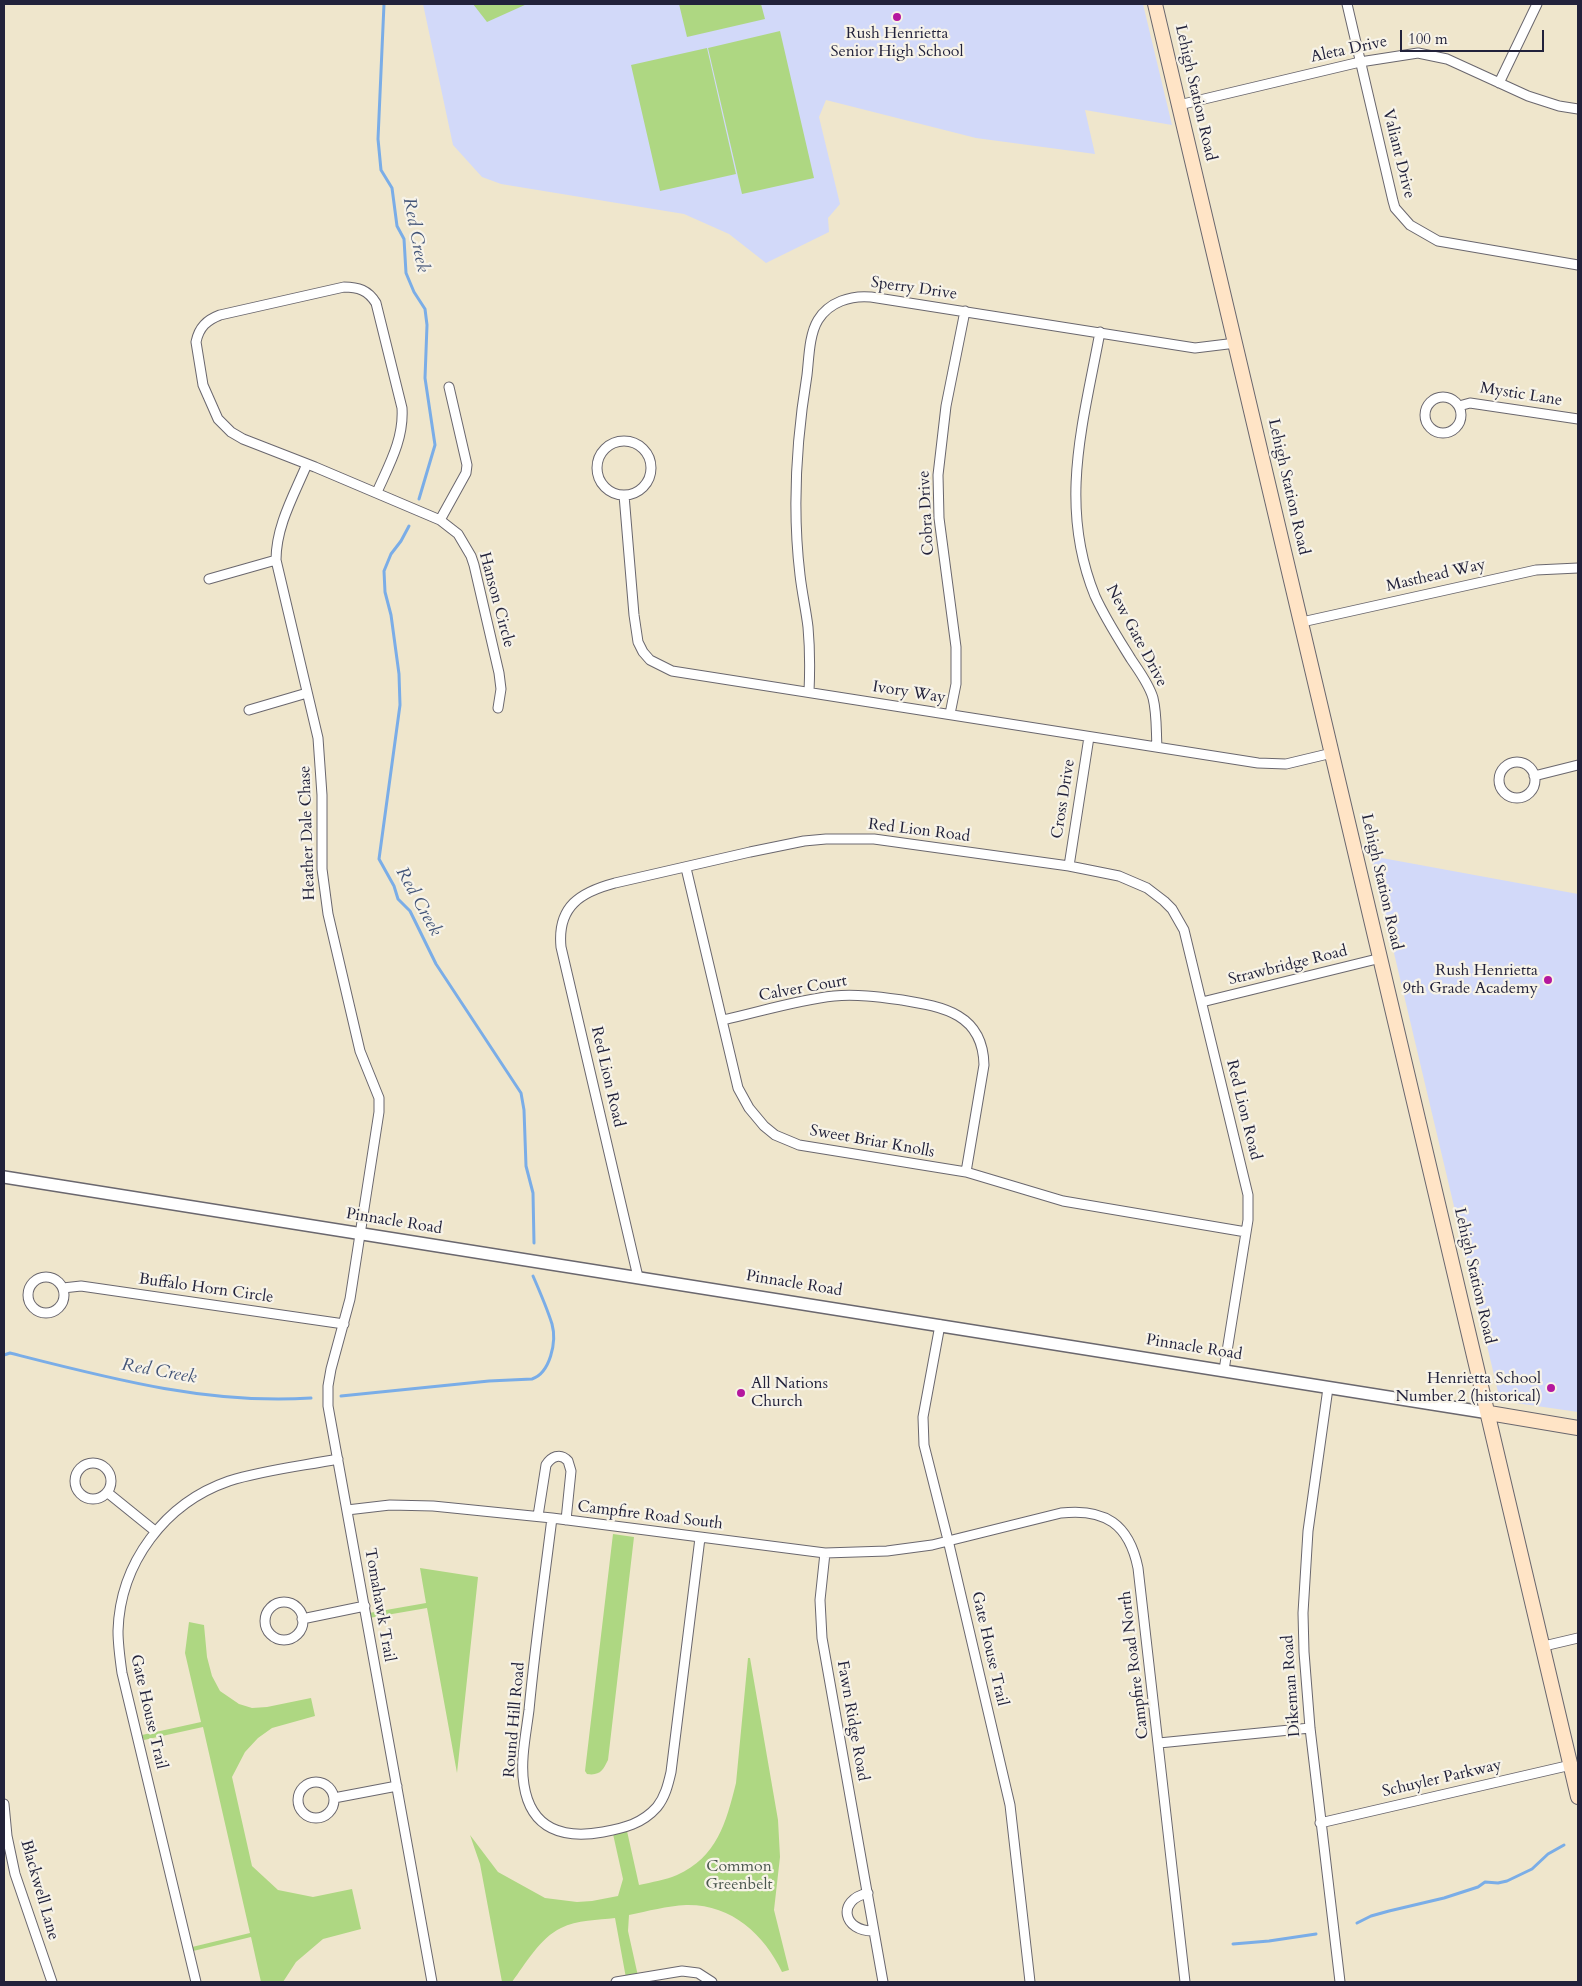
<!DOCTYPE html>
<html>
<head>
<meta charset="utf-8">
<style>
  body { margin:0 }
  #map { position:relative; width:1582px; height:1986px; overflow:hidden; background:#efe6cc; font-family:Cardo,serif }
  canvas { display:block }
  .frame { position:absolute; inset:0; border:5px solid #22223b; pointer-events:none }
  .scale { position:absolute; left:1400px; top:30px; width:144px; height:22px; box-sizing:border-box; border:2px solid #22223b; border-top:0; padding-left:6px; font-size:15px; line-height:18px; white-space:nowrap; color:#22223b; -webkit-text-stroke:4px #f7f3e8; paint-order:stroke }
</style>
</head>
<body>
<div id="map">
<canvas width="1582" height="1986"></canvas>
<div class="frame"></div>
<div class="scale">100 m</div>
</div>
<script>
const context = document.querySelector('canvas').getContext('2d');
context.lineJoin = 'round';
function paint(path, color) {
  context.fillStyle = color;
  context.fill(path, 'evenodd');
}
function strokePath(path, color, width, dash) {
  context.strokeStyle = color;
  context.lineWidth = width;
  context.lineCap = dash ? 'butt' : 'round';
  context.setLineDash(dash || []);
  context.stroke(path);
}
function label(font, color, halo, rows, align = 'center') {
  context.font = font + ' Cardo,serif';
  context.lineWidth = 4.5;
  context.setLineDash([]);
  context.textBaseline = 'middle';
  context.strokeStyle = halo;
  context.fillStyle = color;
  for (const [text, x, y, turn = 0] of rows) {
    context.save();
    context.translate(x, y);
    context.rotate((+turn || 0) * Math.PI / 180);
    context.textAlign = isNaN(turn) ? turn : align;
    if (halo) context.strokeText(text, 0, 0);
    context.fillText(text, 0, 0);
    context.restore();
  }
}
const built = new Path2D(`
  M 423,4 L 1143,4 L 1172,125 L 1085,110 L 1095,154 L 976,138 L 826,100 L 819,117 L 840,204 L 828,218 L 829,232 L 766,263 L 729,234 L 684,214 L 501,184 L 482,177 L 453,145 Z
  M 1371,856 L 1578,894 L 1578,1412 L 1509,1402 L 1498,1392 Z`);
const green = new Path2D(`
  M 473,4 L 527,4 L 487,22 Z
  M 679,4 L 761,4 L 765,19 L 687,37 Z
  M 780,31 L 814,178 L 742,194 L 708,48 Z
  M 707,48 L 736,174 L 660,191 L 631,65 Z
  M 613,1534 L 634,1537 L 608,1760 C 603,1770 600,1776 587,1774 L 585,1771 Z
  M 420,1568 L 478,1577 L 457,1773 L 427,1608 L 369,1618 L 369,1613 L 426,1603 Z
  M 189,1622 L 204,1625 L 207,1657 L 212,1676 L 220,1691 L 239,1704 L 252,1708 L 267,1707 L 311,1698 L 315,1716 L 272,1728 L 258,1738 L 245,1752 L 232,1777 L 252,1866 L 278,1890 L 313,1897 L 352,1889 L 361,1929 L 323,1939 L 296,1962 L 283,1982 L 261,1982 L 251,1937 L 189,1952 L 188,1948 L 250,1933 L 203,1727 L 144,1740 L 142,1735 L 201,1722 L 185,1653 Z
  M 748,1658 L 750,1658 L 778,1820 L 780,1857 L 774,1910 L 789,1970 L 782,1972 C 764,1934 731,1904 686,1905 C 667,1906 648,1911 629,1915 L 628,1931 L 638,1976 L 626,1978 L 615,1918 C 598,1920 577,1920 561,1928 C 540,1938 526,1963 512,1982 L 502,1982 L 480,1864 L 470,1835 L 498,1872 L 545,1898 L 577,1902 L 592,1901 L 618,1896 L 623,1879 L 613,1834 L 627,1831 L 639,1885 C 652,1882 666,1880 677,1875 C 717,1857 726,1823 736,1783 Z`);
const stream = new Path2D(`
  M 384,4 L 378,139 L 381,170 L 392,188 L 397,226 L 404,239 L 406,273 L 414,292 L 425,309 L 427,325 L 425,378 L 435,445 L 419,499
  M 409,526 L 401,541 L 391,554 L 384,571 L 385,592 L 391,615 L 399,674 L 400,705 L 379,859 L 394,886 L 398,899 L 410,911 L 436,964 L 521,1093 L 524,1110 L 526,1166 L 533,1193 L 534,1243
  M 4,1355 L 10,1353 C 108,1378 209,1405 311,1398
  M 341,1396 L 489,1381 L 532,1379 C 550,1373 557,1342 552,1324 C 547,1308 540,1292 533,1276
  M 1357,1923 L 1371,1916 L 1389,1911 L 1444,1898 L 1478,1887 L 1485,1882 L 1498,1883 L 1507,1881 L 1532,1869 L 1548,1854 L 1564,1845
  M 1233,1944 L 1269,1941 L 1316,1934`);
const minor = new Path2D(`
  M 1347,4 L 1393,201 L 1395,208 L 1410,225 L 1438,241 L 1578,265
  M 1499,83 L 1537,4
  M 1179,105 L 1360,62 L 1418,53 L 1447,59 L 1528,96 L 1559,106 L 1578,109
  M 1100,332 C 1083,424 1058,505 1095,596 C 1105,618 1118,638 1131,659 C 1139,671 1149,684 1153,698 C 1157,714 1156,731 1157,747
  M1425 415a18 18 0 1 1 36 0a18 18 0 1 1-36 0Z
  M 1459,406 L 1470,403 L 1578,419
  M597 468a27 27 0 1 1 54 0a27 27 0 1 1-54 0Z
  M 307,464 C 294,495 276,526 276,560 L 318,738 L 322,795 L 322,869 L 328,914 L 360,1051 L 379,1098 L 379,1112 L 350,1299 L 331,1369 L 328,1386 L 328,1406 L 432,1982
  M 377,492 C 389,465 404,439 402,408 L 376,303 C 368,290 358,287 344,287 L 220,315 C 207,320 199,327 196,342 L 203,385 L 218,419 L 231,432 L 243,439 L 315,467 L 440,520 L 458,534 L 471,556 L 474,565 L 499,673 L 501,689 L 498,708
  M 624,495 L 634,615 L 638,642 L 643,652 L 650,660 L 672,671 L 1258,763 L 1286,764 L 1332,753
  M 440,520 L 466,473 L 467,465 L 449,387
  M 209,579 L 276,560
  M 1302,622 L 1536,570 L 1578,568
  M 809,692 C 810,670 810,649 808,627 C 806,610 802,593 800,575 C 792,508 796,442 807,375 C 809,358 809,335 818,320 C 829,302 851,295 871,297 L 1195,348 L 1236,343
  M 249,710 L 307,693
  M 950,714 L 956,684 L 956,647 L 939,518 L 938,475 L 946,406 L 965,311
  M1499 780a18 18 0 1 1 36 0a18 18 0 1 1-36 0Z
  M 1534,776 L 1578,765
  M 1069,866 L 1089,737
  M 686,868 L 738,1088 L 749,1108 L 764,1126 L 775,1135 L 799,1145 L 966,1172 L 1063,1201 L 1246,1232
  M 1202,1002 L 1381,958
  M 723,1020 C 759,1012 797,1000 834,996 C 857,994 879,997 902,1000 C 944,1007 983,1014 984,1065 L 966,1172
  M 638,1277 L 561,947 C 557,906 581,892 615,883 L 750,852 L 804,841 L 826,839 L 874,839 L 1069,866 L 1119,876 L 1147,888 L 1164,901 L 1172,909 L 1184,930 L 1248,1195 L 1248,1220 L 1224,1370
  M28 1295a18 18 0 1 1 36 0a18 18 0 1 1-36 0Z
  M 63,1288 L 81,1286 L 344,1324
  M 940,1325 L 923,1417 L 924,1445 L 948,1540 L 1010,1805 L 1030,1982
  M 1328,1388 L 1308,1531 L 1303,1613 L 1304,1652 L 1310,1728 L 1340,1982
  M75 1481a18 18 0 1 1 36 0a18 18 0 1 1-36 0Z
  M 108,1493 L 155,1531
  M 347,1510 L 390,1505 L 433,1506 L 552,1518 L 825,1553 L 887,1551 L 932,1545 L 1061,1513 C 1105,1508 1129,1524 1138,1568 L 1185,1982
  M 538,1516 L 546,1465 C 551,1457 560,1452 568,1461 L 571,1471 L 566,1520
  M 552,1518 C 544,1582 535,1646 529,1710 C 526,1734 520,1761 524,1785 C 531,1830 564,1839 603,1832 C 624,1828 642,1824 657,1807 C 665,1797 668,1785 671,1772 L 700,1538
  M 825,1553 L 820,1600 L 822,1638 L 883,1982
  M265 1621a19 19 0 1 1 38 0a19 19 0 1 1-38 0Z
  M 302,1619 L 365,1606
  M 1544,1646 L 1578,1638
  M 1159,1743 L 1310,1728
  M298 1800a18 18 0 1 1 36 0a18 18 0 1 1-36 0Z
  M 334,1798 L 397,1786
  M 4,1804 L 7,1836 L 15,1874 L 52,1982
  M 1320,1823 L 1571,1765
  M 868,1893 C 836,1900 843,1932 874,1931
  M 196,1982 L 122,1673 C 120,1659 118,1645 118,1631 C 120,1563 165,1503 229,1481 C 264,1470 302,1466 338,1459
  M 616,1982 L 682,1971 L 698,1973 L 712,1982`);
const tertiary = new Path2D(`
  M 4,1177 L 1489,1413`);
const secondary = new Path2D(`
  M 1155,4 L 1578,1797
  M 1489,1413 L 1578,1428`);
const markers = [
  [897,17,5,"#b5179e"],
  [1548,980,5,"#b5179e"],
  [1551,1388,5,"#b5179e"],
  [741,1393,5,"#b5179e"]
];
const poiNames = [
  ["Rush Henrietta",897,34,"center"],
  ["Senior High School",897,52,"center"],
  ["Rush Henrietta",1538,971],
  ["9th Grade Academy",1538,989],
  ["Henrietta School",1541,1379],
  ["Number 2 (historical)",1541,1397],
  ["All Nations",751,1384,"left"],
  ["Church",751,1402,"left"]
];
const streetNames = [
  ["Aleta Drive",1349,50,-12],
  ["Lehigh Station Road",1195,93,77],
  ["Valiant Drive",1398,154,76],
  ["Sperry Drive",914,289,8],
  ["Mystic Lane",1521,395,9],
  ["Lehigh Station Road",1288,487,77],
  ["Cobra Drive",927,513,-93],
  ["Masthead Way",1436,576,-13],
  ["Hanson Circle",496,600,75],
  ["New Gate Drive",1136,636,62],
  ["Ivory Way",909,693,9],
  ["Cross Drive",1064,799,-81],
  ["Red Lion Road",919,831,7],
  ["Heather Dale Chase",308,833,-92],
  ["Lehigh Station Road",1381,882,77],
  ["Strawbridge Road",1288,966,-14],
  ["Calver Court",803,989,-10],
  ["Red Lion Road",607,1077,77],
  ["Red Lion Road",1243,1110,76],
  ["Sweet Briar Knolls",872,1142,10],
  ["Pinnacle Road",394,1222,9],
  ["Lehigh Station Road",1474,1276,77],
  ["Pinnacle Road",794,1284,9],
  ["Buffalo Horn Circle",206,1289,8],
  ["Pinnacle Road",1194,1348,9],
  ["Campfire Road South",650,1516,7],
  ["Tomahawk Trail",379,1605,80],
  ["Gate House Trail",989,1649,77],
  ["Campfire Road North",1135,1665,-97],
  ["Dikeman Road",1292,1686,-94],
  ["Gate House Trail",148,1712,77],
  ["Round Hill Road",515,1720,-85],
  ["Fawn Ridge Road",852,1721,80],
  ["Schuyler Parkway",1442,1779,-13],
  ["Blackwell Lane",39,1890,74]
];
const parkNames = [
  ["Common",739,1867],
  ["Greenbelt",739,1885]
];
const waterNames = [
  ["Red Creek",415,235,79],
  ["Red Creek",418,902,61],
  ["Red Creek",159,1372,10]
];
paint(built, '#d2d9f9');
paint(green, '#aed782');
strokePath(stream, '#7aade7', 3);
strokePath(minor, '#6a676e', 11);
strokePath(tertiary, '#6a676e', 14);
strokePath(secondary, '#6a676e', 16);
strokePath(minor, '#fff', 9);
strokePath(tertiary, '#fff', 11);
strokePath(secondary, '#ffe4c6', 14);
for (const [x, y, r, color] of markers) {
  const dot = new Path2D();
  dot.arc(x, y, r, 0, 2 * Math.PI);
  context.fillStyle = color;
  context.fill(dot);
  strokePath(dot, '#f7f3e8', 2);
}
label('16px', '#22223b', '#f7f3e8', poiNames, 'right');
label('16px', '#22223b', '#f7f3e8', streetNames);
label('16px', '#4c5850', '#f7f3e8', parkNames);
label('italic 18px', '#415377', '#f7f3e8', waterNames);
</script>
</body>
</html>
